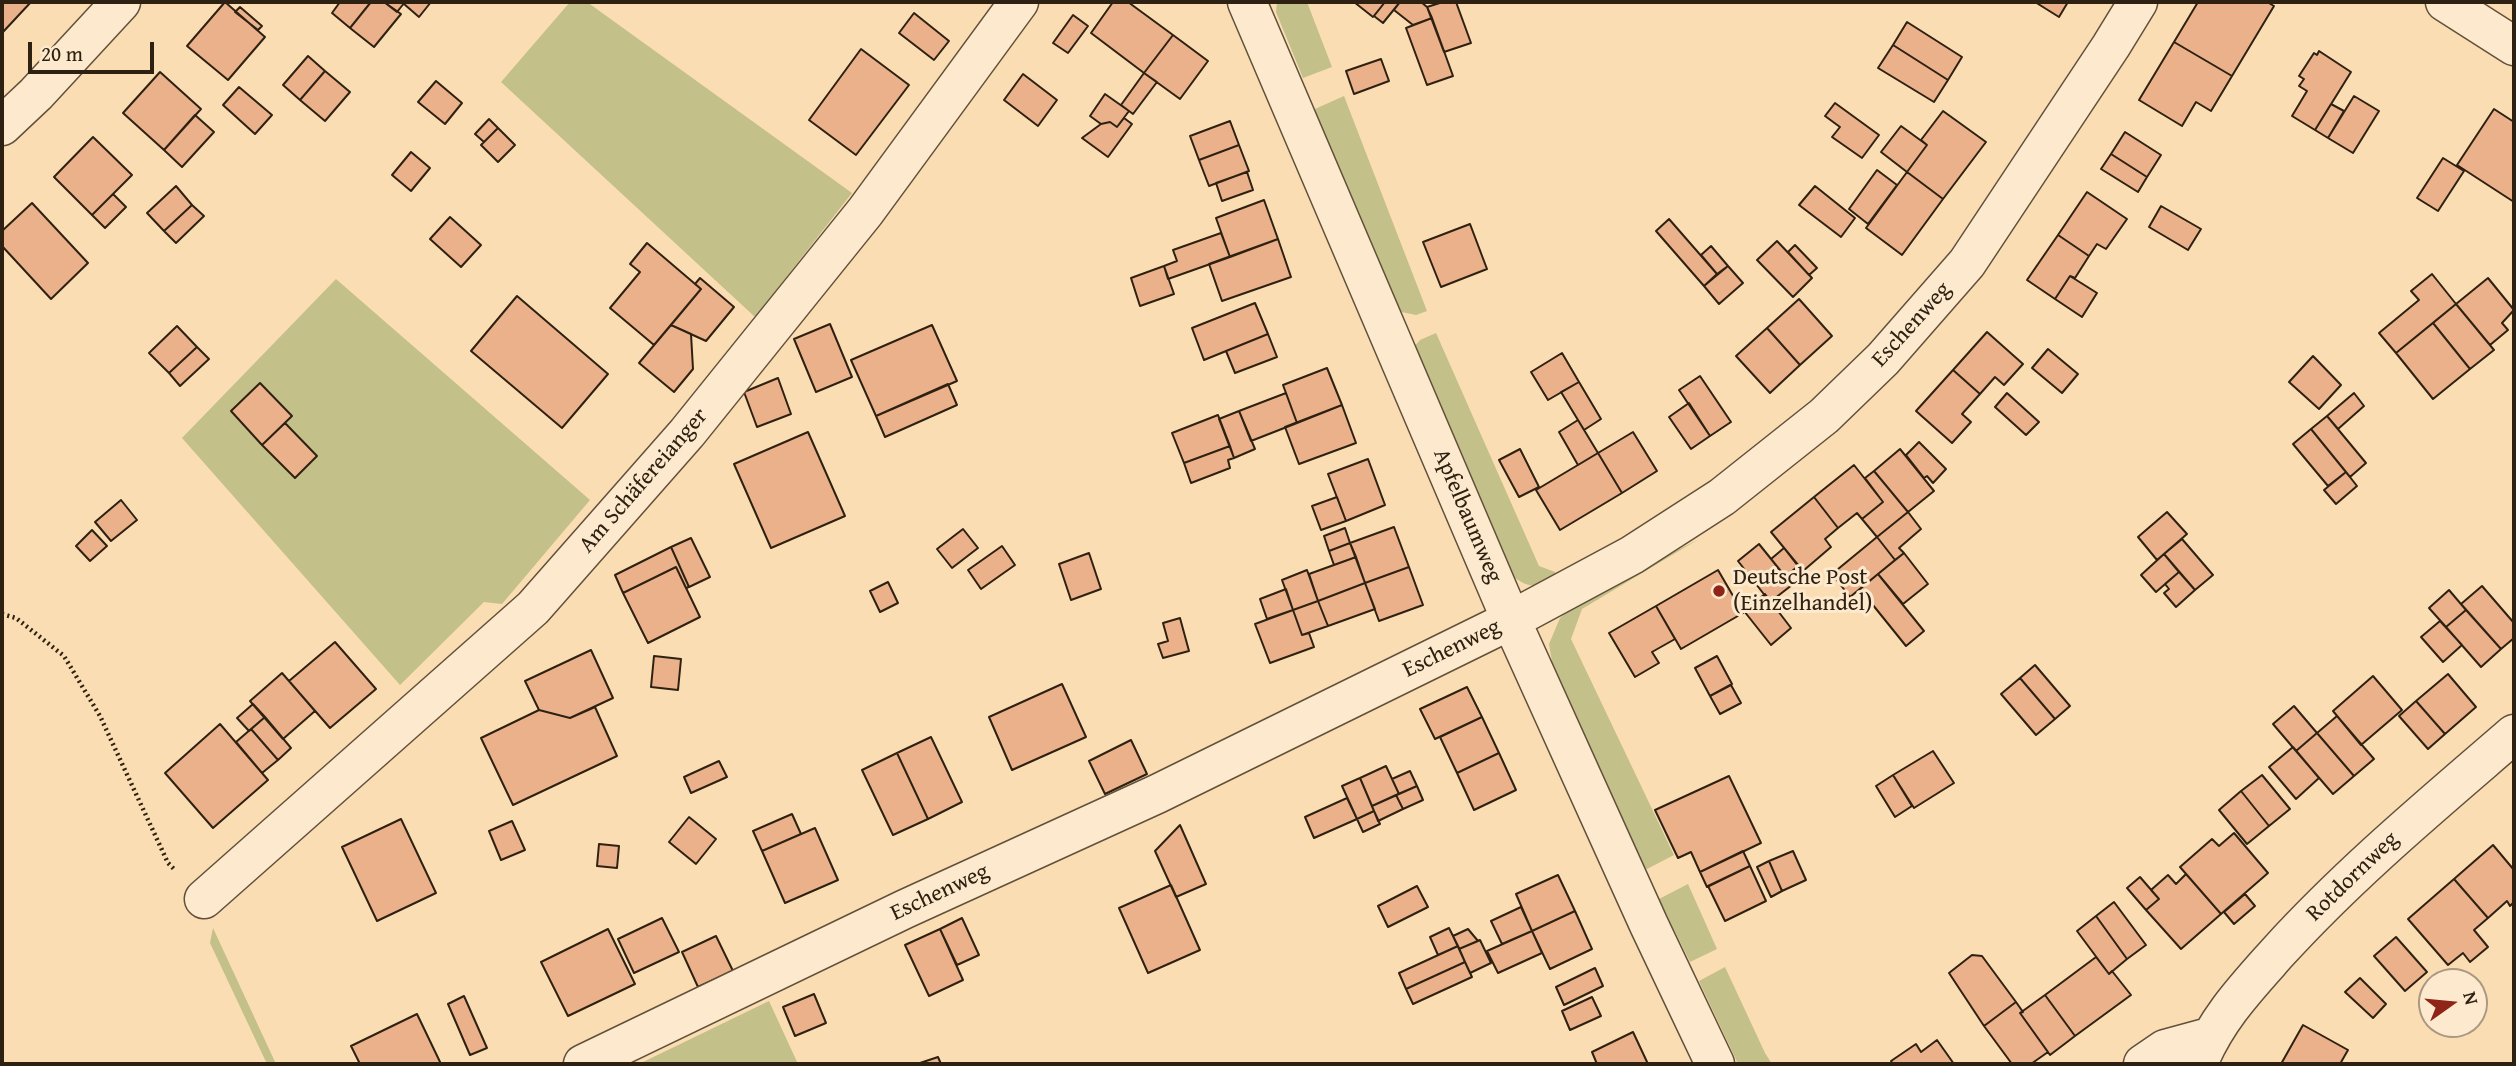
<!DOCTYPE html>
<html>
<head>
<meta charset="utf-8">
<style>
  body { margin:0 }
  #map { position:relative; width:2516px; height:1066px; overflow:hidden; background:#fbddb3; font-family:"Gentium Book Plus",serif }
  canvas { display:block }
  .frame { position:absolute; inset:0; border:4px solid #2e2111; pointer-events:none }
  .north { position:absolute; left:2418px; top:968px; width:70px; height:70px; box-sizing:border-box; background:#fce9ce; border:2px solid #aa9982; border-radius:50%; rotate:75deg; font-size:19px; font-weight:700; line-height:28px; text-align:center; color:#2e2111 }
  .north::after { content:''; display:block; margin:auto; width:24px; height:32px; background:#8f2418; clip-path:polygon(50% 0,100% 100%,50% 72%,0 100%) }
  .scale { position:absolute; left:28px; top:42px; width:126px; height:32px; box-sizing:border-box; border:4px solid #2e2111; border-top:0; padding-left:9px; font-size:21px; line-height:24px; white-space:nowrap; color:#2e2111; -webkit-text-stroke:5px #fce9ce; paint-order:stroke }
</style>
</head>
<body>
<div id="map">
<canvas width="2516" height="1066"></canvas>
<div class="frame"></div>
<div class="north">N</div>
<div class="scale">20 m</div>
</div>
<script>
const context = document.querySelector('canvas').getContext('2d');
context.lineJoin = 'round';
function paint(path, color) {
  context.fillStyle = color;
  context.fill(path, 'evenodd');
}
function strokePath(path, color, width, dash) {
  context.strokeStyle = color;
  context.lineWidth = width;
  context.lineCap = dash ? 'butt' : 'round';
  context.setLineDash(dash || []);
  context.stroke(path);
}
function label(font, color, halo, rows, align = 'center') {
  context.font = font + ' "Gentium Book Plus",serif';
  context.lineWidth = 6;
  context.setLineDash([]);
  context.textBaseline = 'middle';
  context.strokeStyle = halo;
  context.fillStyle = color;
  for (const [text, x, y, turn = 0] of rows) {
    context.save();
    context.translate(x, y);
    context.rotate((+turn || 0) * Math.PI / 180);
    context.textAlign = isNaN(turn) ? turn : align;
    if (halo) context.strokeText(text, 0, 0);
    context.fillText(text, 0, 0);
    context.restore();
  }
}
const green = new Path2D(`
  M 570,2 L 587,2 L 852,193 L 755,317 L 501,82 Z
  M 1277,2 L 1307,2 L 1332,67 L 1303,78 L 1276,12 Z
  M 1344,96 L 1427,311 L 1416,315 L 1392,310 L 1317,127 L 1315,109 Z
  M 336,279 L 590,500 L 502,604 L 484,602 L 400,685 L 182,438 Z
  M 1436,333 L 1539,566 L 1555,572 L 1559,580 C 1531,591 1526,586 1502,569 L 1414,347 L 1420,340 Z
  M 1699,539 L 1582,609 L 1571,639 L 1674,855 L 1645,870 L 1554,674 L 1549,644 L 1560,618 L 1578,602 Z
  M 1688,884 L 1717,949 L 1690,962 L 1659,899 Z
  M 213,928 L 276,1064 L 267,1064 L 210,943 Z
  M 1725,967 L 1765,1053 L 1772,1064 L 1738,1064 L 1699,981 Z
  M 769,1001 L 798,1064 L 639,1064 Z`);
const building = new Path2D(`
  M 2,2 L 31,2 L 3,32 L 2,30 Z
  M 225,2 L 265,37 L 228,80 L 187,46 Z
  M 340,2 L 371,2 L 350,28 L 332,13 Z
  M 371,2 L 384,2 L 401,14 L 374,47 L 350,28 Z
  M 384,2 L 405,2 L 397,12 Z
  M 405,2 L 431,2 L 419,17 L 404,4 Z
  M 1113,2 L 1128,2 L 1173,35 L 1144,73 L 1091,33 Z
  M 1354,2 L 1385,2 L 1373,17 Z
  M 1385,2 L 1400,2 L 1383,23 L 1374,16 Z
  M 1400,2 L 1421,2 L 1427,7 L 1432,18 L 1413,25 L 1394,10 Z
  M 1443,2 L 1456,2 L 1471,43 L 1444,52 L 1427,7 Z
  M 2035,2 L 2068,2 L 2059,17 Z
  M 2198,2 L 2267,2 L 2274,6 L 2232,76 L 2174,42 Z
  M 240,7 L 262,26 L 258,30 L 235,12 Z
  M 914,13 L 949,41 L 934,60 L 899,33 Z
  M 1073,15 L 1088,26 L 1068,53 L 1053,43 Z
  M 1432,18 L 1453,76 L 1427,85 L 1406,28 Z
  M 1907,22 L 1962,57 L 1948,80 L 1893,45 Z
  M 1173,35 L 1208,61 L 1180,99 L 1144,73 Z
  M 2174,42 L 2232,76 L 2211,111 L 2196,102 L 2182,126 L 2139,100 Z
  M 1893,45 L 1948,80 L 1934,102 L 1878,68 Z
  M 861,49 L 909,85 L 856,155 L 809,120 Z
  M 2319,51 L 2351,72 L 2315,130 L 2292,116 L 2307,91 L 2299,86 L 2304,79 L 2299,76 L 2314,53 L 2317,55 Z
  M 308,56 L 325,71 L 300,100 L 283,85 Z
  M 1381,59 L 1389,81 L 1354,94 L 1346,71 Z
  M 325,71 L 350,92 L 325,121 L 300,100 Z
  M 160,72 L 201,109 L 164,150 L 123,113 Z
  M 1144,73 L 1157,82 L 1133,114 L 1121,105 Z
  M 1023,74 L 1057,100 L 1038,126 L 1004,100 Z
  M 436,81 L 462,103 L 445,124 L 418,102 Z
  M 239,87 L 272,115 L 255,134 L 223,105 Z
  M 1105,94 L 1129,111 L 1117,127 L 1110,122 L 1101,124 L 1090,116 Z
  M 2354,96 L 2379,111 L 2353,153 L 2328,138 Z
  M 1835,103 L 1879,135 L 1862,158 L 1832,137 L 1840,127 L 1825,116 Z
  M 2331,104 L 2344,111 L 2328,138 L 2315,130 Z
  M 2494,109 L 2514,122 L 2514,202 L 2457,165 Z
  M 1943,111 L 1986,142 L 1943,199 L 1907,172 L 1927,145 L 1921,140 Z
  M 195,115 L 214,132 L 182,167 L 164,150 Z
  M 1124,118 L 1132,124 L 1108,157 L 1082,138 L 1101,124 L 1110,122 L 1117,127 Z
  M 489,119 L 498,128 L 484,142 L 475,134 Z
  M 1230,121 L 1239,145 L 1199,160 L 1190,136 Z
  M 1901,126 L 1927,145 L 1907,172 L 1881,152 Z
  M 498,128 L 515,145 L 498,162 L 481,145 Z
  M 2125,132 L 2161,155 L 2147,177 L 2111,154 Z
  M 93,137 L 132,175 L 92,215 L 54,177 Z
  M 1239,145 L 1249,171 L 1209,186 L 1199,160 Z
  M 411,152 L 430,168 L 411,191 L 392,175 Z
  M 2111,154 L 2147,177 L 2138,192 L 2101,169 Z
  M 2443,158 L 2464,171 L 2438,211 L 2417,198 Z
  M 1877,170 L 1897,185 L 1868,224 L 1849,209 Z
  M 1247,172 L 1253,190 L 1222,201 L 1216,183 Z
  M 1907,172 L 1943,199 L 1902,255 L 1866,228 Z
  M 176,186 L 192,205 L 164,231 L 147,213 Z
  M 1815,186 L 1855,218 L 1841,237 L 1799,205 Z
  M 2087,192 L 2127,219 L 2106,249 L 2097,244 L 2089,256 L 2058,235 Z
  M 113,194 L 126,207 L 105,228 L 92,215 Z
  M 1264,200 L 1278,239 L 1230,257 L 1216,218 Z
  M 32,203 L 88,263 L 51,299 L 2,246 L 2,231 Z
  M 192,205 L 204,216 L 176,243 L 164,231 Z
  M 2161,206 L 2201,229 L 2188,250 L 2149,227 Z
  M 450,217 L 481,245 L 461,267 L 430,239 Z
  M 1669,219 L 1717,274 L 1704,286 L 1656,231 Z
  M 1470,224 L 1487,269 L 1441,287 L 1423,242 Z
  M 1221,233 L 1230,257 L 1168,279 L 1164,266 L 1177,261 L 1173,250 Z
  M 2058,235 L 2089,256 L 2075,278 L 2070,276 L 2055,299 L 2027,280 Z
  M 1278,239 L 1291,277 L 1222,301 L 1209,264 Z
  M 1777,241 L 1812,278 L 1793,297 L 1757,260 Z
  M 647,243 L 701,289 L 654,345 L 610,308 L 640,272 L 630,264 Z
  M 1795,245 L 1817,268 L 1809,275 L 1788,252 Z
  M 1711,246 L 1728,266 L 1717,274 L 1701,255 Z
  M 1164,266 L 1174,294 L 1140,306 L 1131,278 Z
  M 1728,266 L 1743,283 L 1719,304 L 1704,286 Z
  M 2432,274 L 2456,304 L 2396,353 L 2379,333 L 2419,300 L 2411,291 Z
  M 2070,276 L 2097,293 L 2082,317 L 2055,299 Z
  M 700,278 L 734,307 L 706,341 L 671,325 L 701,289 L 695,284 Z
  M 2488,278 L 2514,310 L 2502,323 L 2508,330 L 2490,345 L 2456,304 Z
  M 517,296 L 608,374 L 562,428 L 471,351 Z
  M 1799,299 L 1832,336 L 1800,365 L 1767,328 Z
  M 1255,303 L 1268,334 L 1204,360 L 1192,328 Z
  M 2456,304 L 2494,350 L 2470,369 L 2433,323 Z
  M 2433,323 L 2470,369 L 2433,399 L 2396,353 Z
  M 830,324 L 852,377 L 816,392 L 794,339 Z
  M 671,325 L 691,334 L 693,369 L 674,392 L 639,363 Z
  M 932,325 L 957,381 L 876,416 L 851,360 Z
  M 177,326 L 197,347 L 169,373 L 149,353 Z
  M 1767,328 L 1800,365 L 1770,393 L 1736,356 Z
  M 1987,332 L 2023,364 L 2004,385 L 1995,377 L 1980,394 L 1953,370 Z
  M 1268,334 L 1277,357 L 1235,373 L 1226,351 Z
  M 197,347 L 209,359 L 180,386 L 169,373 Z
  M 2048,349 L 2078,374 L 2062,393 L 2032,368 Z
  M 1562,353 L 1579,382 L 1548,400 L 1531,372 Z
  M 2313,356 L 2341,385 L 2319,409 L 2289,382 Z
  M 1327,368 L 1342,405 L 1297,423 L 1283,385 Z
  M 1953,370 L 1980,394 L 1962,414 L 1971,422 L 1952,443 L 1916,411 Z
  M 1700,376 L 1731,422 L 1710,436 L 1679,390 Z
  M 778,378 L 791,414 L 757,427 L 744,392 Z
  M 1579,382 L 1601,419 L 1584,430 L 1561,392 Z
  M 260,383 L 292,416 L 262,445 L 231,411 Z
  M 948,384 L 957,405 L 885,437 L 876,416 Z
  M 1286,393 L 1297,423 L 1251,441 L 1239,411 Z
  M 2007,393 L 2039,422 L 2026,435 L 1995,407 Z
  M 2354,393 L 2364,406 L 2338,429 L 2327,416 Z
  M 1689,403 L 1710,436 L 1691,449 L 1669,417 Z
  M 1342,405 L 1356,443 L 1299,464 L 1285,427 Z
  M 1239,411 L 1255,449 L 1234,458 L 1219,419 Z
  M 1218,415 L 1230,446 L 1184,463 L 1172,433 Z
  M 2327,416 L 2366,463 L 2350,477 L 2311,429 Z
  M 1578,420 L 1598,453 L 1578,465 L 1559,432 Z
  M 285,423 L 317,456 L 295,478 L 262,445 Z
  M 2311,429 L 2346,472 L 2328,486 L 2293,444 Z
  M 808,432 L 845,516 L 771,548 L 734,464 Z
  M 1633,432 L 1657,471 L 1622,493 L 1598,453 Z
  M 1919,442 L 1946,469 L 1933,483 L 1927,476 L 1924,478 L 1906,455 Z
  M 1230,446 L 1234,458 L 1228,460 L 1230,468 L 1191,483 L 1184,463 Z
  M 1520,449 L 1539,487 L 1519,497 L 1499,460 Z
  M 1900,449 L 1934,491 L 1908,512 L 1874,471 Z
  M 1598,453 L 1622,493 L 1560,530 L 1536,490 Z
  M 1368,459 L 1385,505 L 1346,521 L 1328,474 Z
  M 1854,465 L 1883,502 L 1862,519 L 1857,513 L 1838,528 L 1814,497 Z
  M 1874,471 L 1908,512 L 1877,537 L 1862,519 L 1883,502 L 1865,478 Z
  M 2346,472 L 2357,486 L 2336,504 L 2324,490 Z
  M 1337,497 L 1346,521 L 1321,530 L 1312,506 Z
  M 1814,497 L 1838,528 L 1825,539 L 1831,547 L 1803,571 L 1771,532 Z
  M 121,500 L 137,520 L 111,541 L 95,522 Z
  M 1908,512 L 1921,529 L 1899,548 L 1904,553 L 1895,560 L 1877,537 Z
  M 2167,512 L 2187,534 L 2157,560 L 2138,537 Z
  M 1394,527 L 1409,567 L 1365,583 L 1350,543 Z
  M 1345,528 L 1350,543 L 1329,551 L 1324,536 Z
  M 963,529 L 978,548 L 952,568 L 937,549 Z
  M 92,530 L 107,546 L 90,561 L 76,546 Z
  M 1877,537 L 1895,560 L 1850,597 L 1832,574 Z
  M 691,538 L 710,577 L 689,587 L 671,547 Z
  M 2182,539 L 2213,575 L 2195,590 L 2164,554 Z
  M 1350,543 L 1356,557 L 1334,565 L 1329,551 Z
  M 1759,544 L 1792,585 L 1770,602 L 1738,561 Z
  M 1002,546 L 1015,565 L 981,589 L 968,570 Z
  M 671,547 L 689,587 L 686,588 L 676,567 L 623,593 L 615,575 Z
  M 1784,548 L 1798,566 L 1785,577 L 1771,559 Z
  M 1089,553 L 1101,589 L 1071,600 L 1059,564 Z
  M 1904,553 L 1928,584 L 1903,604 L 1878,574 Z
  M 2164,554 L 2179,572 L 2156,592 L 2141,575 Z
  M 1356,557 L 1365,583 L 1318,601 L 1309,574 Z
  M 676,567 L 700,617 L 648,643 L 623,593 Z
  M 1409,567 L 1423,605 L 1379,621 L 1365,583 Z
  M 1307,570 L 1318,601 L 1293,610 L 1282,580 Z
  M 1718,570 L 1743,613 L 1681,649 L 1656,606 Z
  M 2179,572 L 2195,590 L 2176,607 L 2164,593 L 2169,589 L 2165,584 Z
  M 1878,574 L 1924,631 L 1906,646 L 1860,589 Z
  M 888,582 L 898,603 L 880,612 L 870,591 Z
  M 1365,583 L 1375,609 L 1328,626 L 1318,601 Z
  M 2482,586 L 2514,623 L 2514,638 L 2501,649 L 2461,604 Z
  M 1286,589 L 1293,610 L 1267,619 L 1260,599 Z
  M 2449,590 L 2466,610 L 2446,627 L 2429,608 Z
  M 1765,594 L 1791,628 L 1771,645 L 1744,611 Z
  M 1318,601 L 1328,626 L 1302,635 L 1293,610 Z
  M 1656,606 L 1675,639 L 1652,652 L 1659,663 L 1635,677 L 1609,633 Z
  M 1293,610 L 1302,635 L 1309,633 L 1314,647 L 1270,663 L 1255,624 Z
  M 2466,610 L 2501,649 L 2481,667 L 2446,627 Z
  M 1180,618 L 1189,651 L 1163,658 L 1158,644 L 1168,641 L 1163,623 Z
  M 2440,621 L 2462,645 L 2443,662 L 2421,637 Z
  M 335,642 L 376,689 L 330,728 L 289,681 Z
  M 591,650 L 613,698 L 570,718 L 539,710 L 525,681 Z
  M 654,656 L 681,659 L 678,690 L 651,687 Z
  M 1717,656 L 1732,684 L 1710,696 L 1695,668 Z
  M 2035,665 L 2070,706 L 2055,719 L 2020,678 Z
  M 282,673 L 315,711 L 283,739 L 250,701 Z
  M 2448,674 L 2476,707 L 2445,734 L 2416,701 Z
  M 2373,676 L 2402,710 L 2361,745 L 2333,711 Z
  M 2020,678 L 2055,719 L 2036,735 L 2001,694 Z
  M 1062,684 L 1086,737 L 1012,770 L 989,717 Z
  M 1731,685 L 1741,703 L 1720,714 L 1710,696 Z
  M 1467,687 L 1482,717 L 1435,739 L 1420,709 Z
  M 2416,701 L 2445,734 L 2428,749 L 2399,716 Z
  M 253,704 L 265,717 L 249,731 L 237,718 Z
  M 2294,706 L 2317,733 L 2296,751 L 2273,724 Z
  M 595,707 L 617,756 L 513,805 L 481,738 L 539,710 L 570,718 Z
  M 2337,716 L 2374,759 L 2354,776 L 2317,733 Z
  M 265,717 L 291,748 L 278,760 L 251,729 Z
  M 1482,717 L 1499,753 L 1457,773 L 1440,737 Z
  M 220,724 L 268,780 L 213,828 L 165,773 Z
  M 251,729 L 278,760 L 262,773 L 236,742 Z
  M 2317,733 L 2354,776 L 2333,794 L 2296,751 Z
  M 931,737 L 962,802 L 928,819 L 897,753 Z
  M 1131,740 L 1147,774 L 1105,794 L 1089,761 Z
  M 2293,747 L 2319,778 L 2296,799 L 2269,767 Z
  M 1933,751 L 1954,783 L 1914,808 L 1893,775 Z
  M 897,753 L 928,819 L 893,835 L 862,770 Z
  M 1499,753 L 1516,790 L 1474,810 L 1457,773 Z
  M 719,761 L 727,777 L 691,793 L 684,777 Z
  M 1386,766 L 1399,794 L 1372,806 L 1360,778 Z
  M 1410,771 L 1417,786 L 1399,794 L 1392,779 Z
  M 1893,775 L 1912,806 L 1895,817 L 1876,786 Z
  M 2262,775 L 2290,809 L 2269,826 L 2241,791 Z
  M 1729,776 L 1761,843 L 1700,872 L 1691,852 L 1678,858 L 1655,810 Z
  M 1360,778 L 1374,811 L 1357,819 L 1342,786 Z
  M 1417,786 L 1423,800 L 1403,809 L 1396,795 Z
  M 2241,791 L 2269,826 L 2247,844 L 2219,810 Z
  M 1396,795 L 1403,809 L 1378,821 L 1372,806 Z
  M 1347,798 L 1357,819 L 1314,838 L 1305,817 Z
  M 1374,811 L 1380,824 L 1363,832 L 1357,819 Z
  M 792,814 L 801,834 L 762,851 L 753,831 Z
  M 689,817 L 716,839 L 696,864 L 669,842 Z
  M 401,819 L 436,893 L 377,921 L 342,847 Z
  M 512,821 L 525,850 L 501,860 L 489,831 Z
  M 1180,825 L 1206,884 L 1176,897 L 1155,851 Z
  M 815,828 L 838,880 L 785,903 L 762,851 Z
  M 2234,833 L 2268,873 L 2221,914 L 2180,867 L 2212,839 L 2219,846 Z
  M 599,844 L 619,846 L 617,868 L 597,866 Z
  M 2493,845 L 2514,870 L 2514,902 L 2510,906 L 2507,901 L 2488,918 L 2454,879 Z
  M 1743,851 L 1750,866 L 1707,887 L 1700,872 Z
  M 1793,851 L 1806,880 L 1782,891 L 1769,861 Z
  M 1769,861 L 1782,891 L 1771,897 L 1757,867 Z
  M 1750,866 L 1766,901 L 1725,921 L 1708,886 Z
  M 2186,874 L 2221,914 L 2181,949 L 2146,910 L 2159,899 L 2151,890 L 2168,875 L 2176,884 Z
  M 1558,875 L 1575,911 L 1532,931 L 1516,894 Z
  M 2140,877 L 2159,899 L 2146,910 L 2127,888 Z
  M 2454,879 L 2488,918 L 2474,930 L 2488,947 L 2470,962 L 2463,953 L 2448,965 L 2408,919 Z
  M 1171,885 L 1200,950 L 1148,973 L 1119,908 Z
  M 1417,886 L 1428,907 L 1388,927 L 1378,906 Z
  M 2245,894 L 2255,906 L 2234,924 L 2224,912 Z
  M 2114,902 L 2146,945 L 2127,959 L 2096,916 Z
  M 1521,907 L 1532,931 L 1502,944 L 1491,921 Z
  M 1575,911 L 1592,949 L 1550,969 L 1532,931 Z
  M 2096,916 L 2127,959 L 2109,974 L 2077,931 Z
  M 662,918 L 679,952 L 634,973 L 618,939 Z
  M 962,918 L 979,955 L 957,965 L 940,929 Z
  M 1449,928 L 1458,946 L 1438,955 L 1430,937 Z
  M 608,929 L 635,984 L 568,1016 L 541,962 Z
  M 940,929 L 963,980 L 929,996 L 905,945 Z
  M 1468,929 L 1478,941 L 1459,949 L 1453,936 Z
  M 1532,931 L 1542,953 L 1498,973 L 1487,951 Z
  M 716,936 L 733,971 L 698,987 L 682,952 Z
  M 2396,937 L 2427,972 L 2405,991 L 2374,956 Z
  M 1480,940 L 1491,963 L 1470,973 L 1459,949 Z
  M 1458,946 L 1465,962 L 1406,989 L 1399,973 Z
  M 1972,955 L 1982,956 L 2016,1002 L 1984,1026 L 1949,973 Z
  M 2096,957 L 2109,974 L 2112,971 L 2131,995 L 2075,1036 L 2045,995 Z
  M 1465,962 L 1472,977 L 1413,1004 L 1406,989 Z
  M 1595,968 L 1603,986 L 1564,1005 L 1556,987 Z
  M 2360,978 L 2386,1004 L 2373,1018 L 2345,992 Z
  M 814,994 L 826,1023 L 795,1036 L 783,1007 Z
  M 2045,995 L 2075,1036 L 2050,1055 L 2020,1013 Z
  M 464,996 L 487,1048 L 470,1055 L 448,1004 Z
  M 1592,997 L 1601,1016 L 1570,1030 L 1562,1011 Z
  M 2016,1002 L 2023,1012 L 2020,1013 L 2048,1052 L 2031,1064 L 2012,1064 L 1984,1026 Z
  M 417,1014 L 441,1064 L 360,1064 L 351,1046 Z
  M 2303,1025 L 2348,1050 L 2340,1064 L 2281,1064 Z
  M 1633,1032 L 1648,1064 L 1597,1064 L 1592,1052 Z
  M 1937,1040 L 1954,1064 L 1893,1064 L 1891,1061 L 1916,1044 L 1921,1052 Z
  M 938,1057 L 941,1064 L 917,1064 Z`);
const path = new Path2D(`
  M 2,614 L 16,618 L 64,656 L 100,716 L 168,863 L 176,871`);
const minor = new Path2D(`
  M 1247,2 L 1511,620 L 1649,925 L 1715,1064
  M 2445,2 L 2514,46
  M 2,126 L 36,94 L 121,2
  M 204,899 L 533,608 L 687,433 L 865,212 L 1019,2
  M 583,1064 L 905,909 L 1157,794 L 1511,620 L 1632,555 L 1722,497 L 1824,416 L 1883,359 L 1967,263 L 2111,46 L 2138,2
  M 2143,1064 L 2165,1049 L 2209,1037
  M 2198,1064 C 2217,1018 2246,988 2278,952 C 2351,872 2433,804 2514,734`);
const markers = [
  [1719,591,7,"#8f2418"]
];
const streetNames = [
  ["Eschenweg",1912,325,-48],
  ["Am Schäfereianger",644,481,-49],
  ["Apfelbaumweg",1467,516,67],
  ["Eschenweg",1452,649,-26],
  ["Rotdornweg",2353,877,-44],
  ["Eschenweg",940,893,-25]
];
const poiNames = [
  ["Deutsche Post",1733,578],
  ["(Einzelhandel)",1733,604]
];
paint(green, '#c3c089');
paint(building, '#ebb18b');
strokePath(building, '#2e2111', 2);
strokePath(minor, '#61503a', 41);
strokePath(path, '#2e2111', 4.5, [2, 3.5]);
strokePath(minor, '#fce9ce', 38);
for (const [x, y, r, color] of markers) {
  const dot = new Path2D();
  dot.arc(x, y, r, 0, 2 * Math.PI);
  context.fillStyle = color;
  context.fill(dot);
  strokePath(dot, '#fce9ce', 2.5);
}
label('23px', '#2e2111', '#fce9ce', streetNames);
label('23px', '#2e2111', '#fce9ce', poiNames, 'left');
</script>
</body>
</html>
